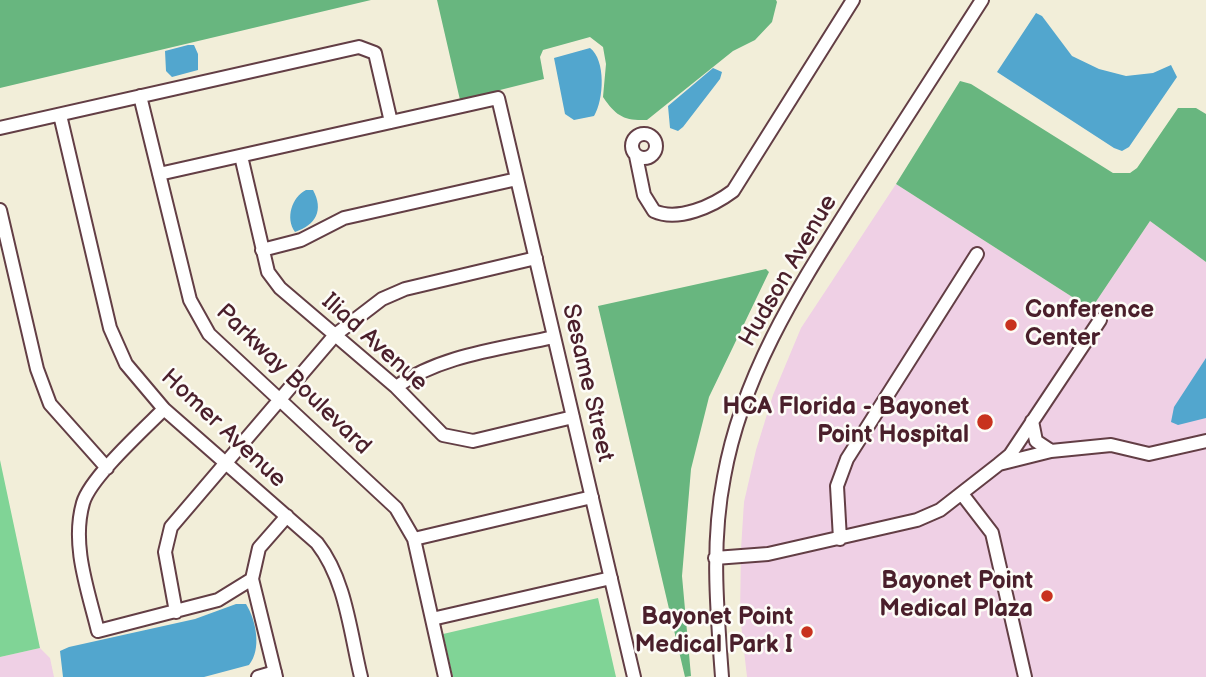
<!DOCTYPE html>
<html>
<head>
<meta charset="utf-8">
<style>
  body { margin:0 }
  canvas { display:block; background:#f2eed9 }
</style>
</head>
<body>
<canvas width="1206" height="677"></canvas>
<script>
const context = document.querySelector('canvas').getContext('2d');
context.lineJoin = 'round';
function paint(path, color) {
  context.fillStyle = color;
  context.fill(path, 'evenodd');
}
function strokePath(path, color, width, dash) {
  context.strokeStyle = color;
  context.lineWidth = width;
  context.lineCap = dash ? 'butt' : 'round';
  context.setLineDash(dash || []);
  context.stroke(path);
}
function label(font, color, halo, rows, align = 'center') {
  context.font = font + ' "Balsamiq Sans",sans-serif';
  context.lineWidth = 5;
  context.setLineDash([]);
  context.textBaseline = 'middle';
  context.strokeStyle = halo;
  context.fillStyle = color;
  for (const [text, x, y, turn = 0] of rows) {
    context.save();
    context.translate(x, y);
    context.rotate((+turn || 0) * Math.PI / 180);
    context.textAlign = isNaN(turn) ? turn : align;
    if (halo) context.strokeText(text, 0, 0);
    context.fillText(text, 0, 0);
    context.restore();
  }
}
const built = new Path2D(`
  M 896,184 L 1091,309 L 1150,221 L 1206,262 L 1206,677 L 747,677 L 740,615 L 741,549 L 744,502 L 756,450 L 773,395 L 801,328 Z
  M 40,648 L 50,658 L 54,677 L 0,677 L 0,657 Z`);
const green = new Path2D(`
  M 0,460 L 40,648 L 0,657 Z
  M 598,598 L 616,677 L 453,677 L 443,634 Z`);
const forest = new Path2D(`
  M 0,0 L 371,0 L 0,88 Z
  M 437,0 L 776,0 L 777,2 L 772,22 L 755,40 L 733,51 L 647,120 C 624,121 616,116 603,97 L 606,64 L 603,47 L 590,37 L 543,50 L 540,57 L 544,79 L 460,100 Z
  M 960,81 L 971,84 L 1113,173 L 1130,173 L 1137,168 L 1178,108 L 1196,108 L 1206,114 L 1206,262 L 1150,221 L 1091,309 L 896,184 Z
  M 766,269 L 769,272 L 709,397 L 691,469 L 682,576 L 691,676 L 685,677 L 598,306 Z`);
const water = new Path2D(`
  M 1036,13 L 1042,16 L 1072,56 L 1099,69 L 1126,76 L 1153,73 L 1171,65 L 1177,77 L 1129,147 L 1122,151 L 1114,148 L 997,72 Z
  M 188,45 L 194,45 L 198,54 L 198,70 L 172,77 L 166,71 L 165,51 Z
  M 590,48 C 606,60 604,100 594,116 L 574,120 L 565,114 L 554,58 Z
  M 713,68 L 722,72 L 720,79 L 683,127 L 678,131 L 670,128 L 668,106 Z
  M 306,190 L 313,190 C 324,210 316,225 295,232 C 285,218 292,197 306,190 Z
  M 1206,358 L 1206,418 L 1178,425 L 1171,422 L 1174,407 Z
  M 236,604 L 246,604 C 256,620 262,649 249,665 L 204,677 L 63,677 L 60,651 L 69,647 L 195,619 Z`);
const minor = new Path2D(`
  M 140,96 L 190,300 L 209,334 L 396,508 L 414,539 L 445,677
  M 60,115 L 110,328 L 126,364 L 164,409 L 317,543 C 346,580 350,632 361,677
  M 0,128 L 359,47 L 375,53 L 391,122
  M632 146a12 12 0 1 1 24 0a12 12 0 1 1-24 0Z
  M 241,156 L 268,272 L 280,288 L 396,387 L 443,435 L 473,441 L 573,417
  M 636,156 L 644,195 L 654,211 C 678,222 713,206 733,191 L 853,0
  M 159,174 L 498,98 L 634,677
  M 0,210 L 37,369 L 50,404 L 107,468
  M 262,250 L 301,240 L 344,218 L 517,179
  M 396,387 C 440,355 501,349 554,337
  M 164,409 C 144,429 90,478 83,503 C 71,545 88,590 98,631 L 218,600 L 252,579
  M 1032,421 L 1036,441 L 1051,451
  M 999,464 L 1010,455 L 1100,320
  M 962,494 L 992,533 L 1025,677
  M 414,539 L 592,497
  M 840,539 L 837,486 L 847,459 L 977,254
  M 715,558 L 768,554 L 917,520 L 940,510 L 999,464 L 1051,451 L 1111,445 L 1149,454 L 1206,441
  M 176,612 L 165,552 L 171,527 L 335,335 L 382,299 L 405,289 L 536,258
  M 432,619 L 611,578
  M 258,677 L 275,672
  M 276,677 L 252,579 L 259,548 L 287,516
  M 722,677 C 717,610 711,543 724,477 C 743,371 800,285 856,196 C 898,131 940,65 982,0`);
const markers = [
  [1011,325,7,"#c8321e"],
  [985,422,9,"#c8321e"],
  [1047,596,7,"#c8321e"],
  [807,632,7,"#c8321e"]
];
const streetNames = [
  ["Hudson Avenue",789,271,-60],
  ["Iliad Avenue",374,343,42],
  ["Parkway Boulevard",293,380,44],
  ["Sesame Street",587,383,77],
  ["Homer Avenue",223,429,43]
];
const poiNames = [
  ["Conference",1025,311,"left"],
  ["Center",1025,339,"left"],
  ["HCA Florida - Bayonet",969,408],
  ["Point Hospital",969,436],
  ["Bayonet Point",1033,582],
  ["Medical Plaza",1033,610],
  ["Bayonet Point",793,618],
  ["Medical Park I",793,646]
];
paint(built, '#efd0e5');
paint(green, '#80d496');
paint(forest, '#68b67f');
paint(water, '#52a6ce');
strokePath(minor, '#633e45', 16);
strokePath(minor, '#fff', 12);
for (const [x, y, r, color] of markers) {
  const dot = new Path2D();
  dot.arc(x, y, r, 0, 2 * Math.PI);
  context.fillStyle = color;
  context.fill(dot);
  strokePath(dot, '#fdfcf7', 2.5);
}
label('24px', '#4a1f2b', '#fdfcf7', streetNames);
label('bold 24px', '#4a1f2b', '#fdfcf7', poiNames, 'right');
</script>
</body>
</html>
